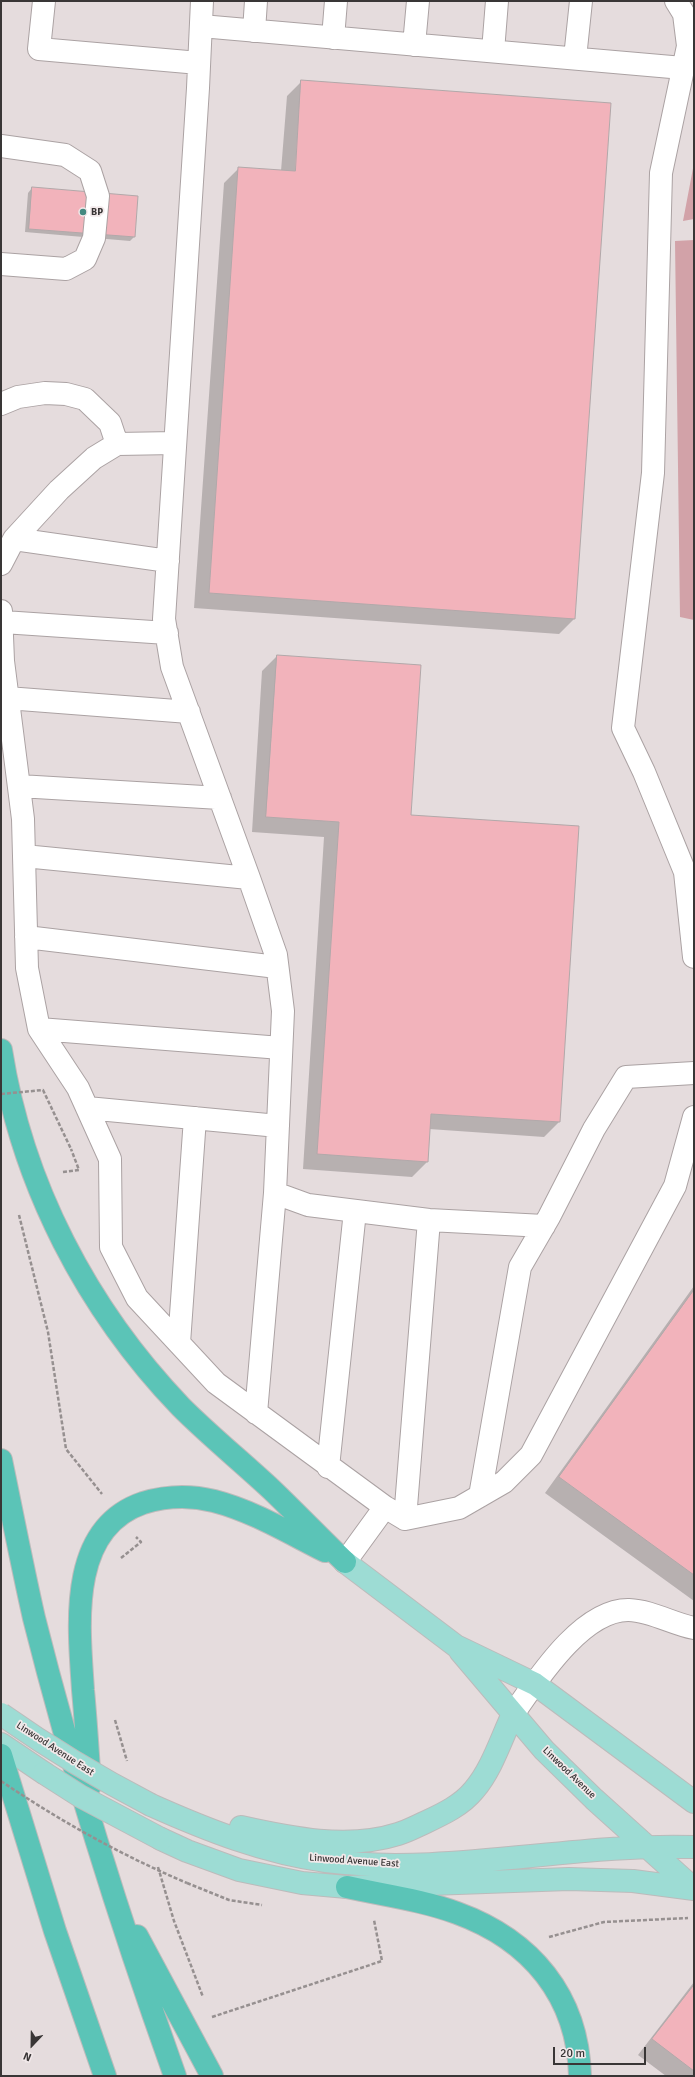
<!DOCTYPE html>
<html>
<head>
<meta charset="utf-8">
<style>
  body { margin:0 }
  #map { position:relative; width:695px; height:2077px; overflow:hidden; background:#e5dcdd; font-family:Signika,sans-serif }
  canvas { display:block }
  .frame { position:absolute; inset:0; border:2px solid #393636; pointer-events:none }
  .north { position:absolute; left:12px; top:2025px; width:40px; height:40px; -webkit-text-stroke:3px #f2e9ea; paint-order:stroke; rotate:202deg; font-size:11px; font-weight:700; line-height:16px; text-align:center; color:#393636 }
  .north::after { content:''; display:block; margin:auto; width:14px; height:18px; background:#393636; clip-path:polygon(50% 0,100% 100%,50% 72%,0 100%) }
  .scale { position:absolute; left:553px; top:2047px; width:93px; height:18px; box-sizing:border-box; border:2px solid #393636; border-top:0; padding-left:5px; font-size:12px; line-height:14px; white-space:nowrap; color:#393636; -webkit-text-stroke:3px #f2e9ea; paint-order:stroke }
</style>
</head>
<body>
<div id="map">
<canvas width="695" height="2077"></canvas>
<div class="frame"></div>
<div class="north">N</div>
<div class="scale">20 m</div>
</div>
<script>
const context = document.querySelector('canvas').getContext('2d');
context.lineJoin = 'round';
function paint(path, color) {
  context.fillStyle = color;
  context.fill(path, 'evenodd');
}
function strokePath(path, color, width, dash) {
  context.strokeStyle = color;
  context.lineWidth = width;
  context.lineCap = dash ? 'butt' : 'round';
  context.setLineDash(dash || []);
  context.stroke(path);
}
function label(font, color, halo, rows, align = 'center') {
  context.font = font + ' Signika,sans-serif';
  context.lineWidth = 3.5;
  context.setLineDash([]);
  context.textBaseline = 'middle';
  context.strokeStyle = halo;
  context.fillStyle = color;
  for (const [text, x, y, turn = 0] of rows) {
    context.save();
    context.translate(x, y);
    context.rotate((+turn || 0) * Math.PI / 180);
    context.textAlign = isNaN(turn) ? turn : align;
    if (halo) context.strokeText(text, 0, 0);
    context.fillText(text, 0, 0);
    context.restore();
  }
}
const green = new Path2D(`
  M 694,163 L 694,219 L 683,221 Z
  M 694,240 L 694,620 L 680,617 L 675,241 Z`);
const shadow = new Path2D(`
  M 302,81 L 574,619 L 559,634 L 194,608 L 224,183 L 239,168 L 281,171 L 287,96 Z
  M 32,188 L 134,237 L 130,241 L 25,232 L 28,193 Z
  M 277,656 L 410,816 L 559,1122 L 544,1137 L 429,1129 L 427,1162 L 412,1177 L 303,1169 L 324,837 L 252,832 L 262,671 Z
  M 694,1286 L 694,1601 L 545,1493 Z
  M 694,1982 L 694,2076 L 666,2076 L 638,2055 Z`);
const building = new Path2D(`
  M 301,80 L 611,103 L 575,619 L 209,593 L 238,167 L 295,171 Z
  M 32,187 L 138,196 L 135,237 L 29,229 Z
  M 277,655 L 421,665 L 411,815 L 579,826 L 560,1122 L 431,1114 L 428,1162 L 317,1154 L 339,822 L 266,817 Z
  M 694,1290 L 694,1575 L 559,1477 Z
  M 694,1985 L 694,2071 L 652,2039 Z`);
const path = new Path2D(`
  M 63,1172 L 79,1170 L 71,1149
  M 19,1215 L 48,1332 L 66,1449 L 102,1494
  M 121,1558 L 141,1542 L 136,1537
  M 115,1720 L 127,1761
  M 158,1867 L 174,1921 L 203,1997
  M 187,1883 L 229,1900 L 262,1905
  M 549,1937 L 604,1922 L 688,1918
  M 212,2017 L 382,1961 L 374,1920`);
const minor = new Path2D(`
  M 44,1 L 39,49 L 199,63
  M 202,1 L 198,88 L 164,619 L 172,667 L 249,878 L 276,955 L 283,1011 L 275,1193 L 308,1205 L 429,1220 L 544,1226
  M 676,1 L 684,14 L 688,46 L 661,173 L 653,473 L 623,728 L 644,772 L 685,872 L 694,957
  M 201,26 L 683,68
  M 254,31 L 256,1
  M 333,38 L 336,1
  M 414,45 L 418,1
  M 493,51 L 497,1
  M 575,58 L 581,1
  M 1,146 L 65,155 L 90,171 L 98,196 L 94,238 L 85,259 L 66,269 L 1,264
  M 1,404 L 18,397 L 45,393 L 66,394 L 85,399 L 110,423 L 117,444
  M 14,539 L 168,561
  M 1,564 L 14,539 L 59,490 L 94,458 L 117,444 L 175,443
  M 1,611 L 3,661 L 23,819 L 27,968 L 39,1029 L 78,1088 L 110,1159 L 111,1247 L 137,1298 L 216,1383 L 385,1507 L 405,1519 L 459,1508 L 504,1482 L 531,1455 L 675,1186 L 694,1117
  M 3,622 L 167,633
  M 7,698 L 189,712
  M 19,786 L 220,798
  M 24,856 L 249,878
  M 26,937 L 277,967
  M 39,1029 L 281,1048
  M 87,1108 L 278,1126
  M 179,1343 L 195,1118
  M 256,1413 L 275,1193
  M 328,1467 L 355,1211
  M 480,1496 L 520,1267 L 549,1217 L 594,1129 L 626,1077 L 694,1073
  M 405,1519 L 429,1220
  M 345,1562 L 385,1507
  M 513,1714 C 537,1680 582,1609 629,1610 C 652,1611 673,1624 694,1628`);
const major = new Path2D(`
  M 345,1562 L 456,1646 L 535,1684 L 694,1802
  M 460,1651 L 544,1750 L 594,1799 L 694,1889
  M 1,1744 L 44,1773
  M 151,1805 C 207,1830 265,1853 326,1861 C 448,1876 572,1843 694,1847
  M 241,1827 C 290,1838 348,1850 398,1834 C 408,1831 417,1826 426,1822 C 443,1814 462,1805 474,1790 C 492,1769 501,1739 513,1714
  M 161,1839 L 187,1851 L 239,1870 L 302,1883 L 347,1887 L 569,1879 L 633,1881 L 694,1889`);
const highway = new Path2D(`
  M 1,1050 C 22,1184 87,1309 181,1407 C 210,1436 242,1462 272,1490 C 297,1514 320,1538 345,1562
  M 1,1460 C 12,1513 22,1565 34,1618 C 73,1773 121,1925 175,2076
  M 1,1755 L 55,1931 L 105,2076
  M 90,1786 C 88,1754 86,1722 83,1690 C 79,1627 67,1529 143,1503 C 166,1496 190,1495 214,1501 C 253,1511 289,1533 325,1551
  M 347,1887 C 383,1895 422,1900 457,1913 C 531,1940 578,1996 580,2076
  M 137,1936 L 212,2076`);
const pathBridge = new Path2D(`
  M 1,1094 L 43,1090 L 71,1149
  M 1,1781 C 60,1821 121,1855 187,1883`);
const majorBridge = new Path2D(`
  M 1,1714 C 49,1748 99,1778 151,1805
  M 44,1773 L 80,1796 L 161,1839`);
const markers = [
  [83,212,4,"#448980"]
];
const poiNames = [
  ["BP",91,212]
];
const streetNames = [
  ["Linwood Avenue East",55,1749,33],
  ["Linwood Avenue",569,1773,44],
  ["Linwood Avenue East",354,1861,4]
];
paint(green, '#d2a2a8');
paint(shadow, '#0003');
paint(building, '#f2b3bb');
strokePath(building, '#b1a8a9', 1);
strokePath(minor, '#aba2a3', 24);
strokePath(major, '#bcbbbb', 24);
strokePath(highway, '#bcbbbb', 24);
strokePath(path, '#969090', 2.5, [4, 2]);
strokePath(minor, '#fff', 22);
strokePath(major, '#9ddcd4', 22);
strokePath(highway, '#5bc4b7', 22);
strokePath(majorBridge, '#bcbbbb', 24, []);
strokePath(pathBridge, '#969090', 2.5, [4, 2]);
strokePath(majorBridge, '#9ddcd4', 22);
for (const [x, y, r, color] of markers) {
  const dot = new Path2D();
  dot.arc(x, y, r, 0, 2 * Math.PI);
  context.fillStyle = color;
  context.fill(dot);
  strokePath(dot, '#f2e9ea', 1.5);
}
label('bold 10px', '#393636', '#f2e9ea', poiNames, 'left');
label('10px', '#393636', '#f2e9ea', streetNames);
</script>
</body>
</html>
